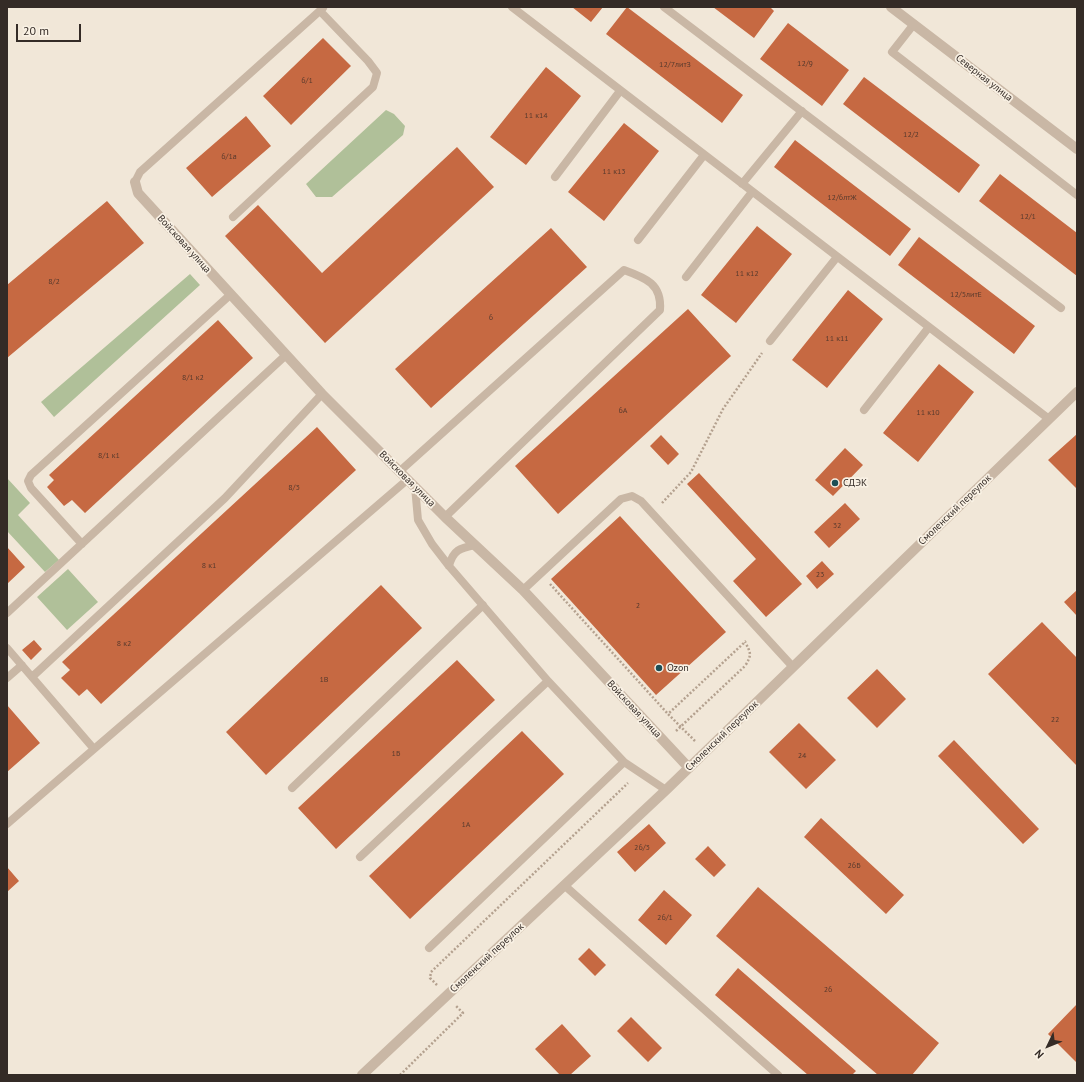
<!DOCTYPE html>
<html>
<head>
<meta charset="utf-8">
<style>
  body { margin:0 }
  #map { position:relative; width:1084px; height:1082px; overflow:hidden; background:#f1e7d8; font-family:"PT Sans",sans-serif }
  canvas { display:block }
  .frame { position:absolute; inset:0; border:8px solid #342b26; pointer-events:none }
  .north { position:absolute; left:1028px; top:1026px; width:40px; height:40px; -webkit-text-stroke:3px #f9f1e4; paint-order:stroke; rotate:227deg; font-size:11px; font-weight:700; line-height:16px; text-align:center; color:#342b26 }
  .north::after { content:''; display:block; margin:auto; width:14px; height:18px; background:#342b26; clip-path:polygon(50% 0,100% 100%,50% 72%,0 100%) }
  .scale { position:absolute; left:16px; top:24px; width:65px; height:18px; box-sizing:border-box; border:2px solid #342b26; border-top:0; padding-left:5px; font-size:12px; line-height:14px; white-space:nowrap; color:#342b26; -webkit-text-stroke:3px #f9f1e4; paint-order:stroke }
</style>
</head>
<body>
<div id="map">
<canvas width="1084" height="1082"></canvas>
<div class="frame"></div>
<div class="north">N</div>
<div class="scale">20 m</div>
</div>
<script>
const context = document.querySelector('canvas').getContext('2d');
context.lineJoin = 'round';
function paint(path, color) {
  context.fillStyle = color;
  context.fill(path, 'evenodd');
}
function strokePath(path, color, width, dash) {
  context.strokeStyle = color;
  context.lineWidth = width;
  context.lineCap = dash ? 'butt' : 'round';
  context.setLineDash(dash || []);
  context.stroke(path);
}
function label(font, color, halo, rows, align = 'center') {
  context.font = font + ' "PT Sans",sans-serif';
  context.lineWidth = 3.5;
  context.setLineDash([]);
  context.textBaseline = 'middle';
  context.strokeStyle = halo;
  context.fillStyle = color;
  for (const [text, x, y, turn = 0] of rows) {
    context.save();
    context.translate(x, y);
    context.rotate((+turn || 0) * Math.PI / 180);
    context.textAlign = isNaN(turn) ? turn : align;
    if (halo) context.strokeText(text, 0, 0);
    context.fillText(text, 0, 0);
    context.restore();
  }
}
const green = new Path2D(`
  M 386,110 L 394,114 L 405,126 L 403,135 L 332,197 L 316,197 L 306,184 Z
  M 190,274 L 200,285 L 54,417 L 41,402 Z
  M 7,478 L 30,503 L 18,515 L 59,560 L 45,572 L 7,531 Z
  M 68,569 L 98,602 L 67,630 L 37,597 Z`);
const building = new Path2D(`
  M 572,7 L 603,7 L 591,22 Z
  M 627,7 L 743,95 L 722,123 L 606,34 Z
  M 713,7 L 770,7 L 774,11 L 754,38 Z
  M 788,23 L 849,70 L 822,106 L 760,59 Z
  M 323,38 L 351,66 L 291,125 L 263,96 Z
  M 546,67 L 581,96 L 526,165 L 490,137 Z
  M 864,77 L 980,165 L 959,193 L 843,104 Z
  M 246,116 L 271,146 L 212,197 L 186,168 Z
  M 624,123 L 659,151 L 604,221 L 568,192 Z
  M 795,140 L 911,229 L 890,256 L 774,167 Z
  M 457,147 L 494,187 L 325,343 L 225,236 L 258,205 L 322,273 Z
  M 1000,174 L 1077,233 L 1077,276 L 979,201 Z
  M 107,201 L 144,243 L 7,358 L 7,285 Z
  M 757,226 L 792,254 L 736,323 L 701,295 Z
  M 551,228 L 587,267 L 431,408 L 395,369 Z
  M 919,237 L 1035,326 L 1014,354 L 898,265 Z
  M 848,290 L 883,319 L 827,388 L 792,360 Z
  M 688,309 L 731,356 L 558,514 L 515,466 Z
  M 218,320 L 253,358 L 85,513 L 72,500 L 64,506 L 47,487 L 54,480 L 49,475 Z
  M 939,364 L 974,392 L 918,462 L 883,433 Z
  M 317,427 L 356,470 L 101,704 L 87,689 L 79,696 L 61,678 L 70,670 L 62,662 Z
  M 1077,434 L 1077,489 L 1048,460 Z
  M 661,435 L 679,454 L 668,465 L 650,446 Z
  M 845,448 L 863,465 L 833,496 L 815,480 Z
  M 699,473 L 802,584 L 766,617 L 733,581 L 756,559 L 687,484 Z
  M 845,503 L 860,519 L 829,548 L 814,532 Z
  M 620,516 L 726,632 L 656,695 L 551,579 Z
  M 7,547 L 25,567 L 7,584 Z
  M 822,561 L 834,574 L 817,589 L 806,576 Z
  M 381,585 L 422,628 L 266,775 L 226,732 Z
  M 1077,590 L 1077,616 L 1064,602 Z
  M 1042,622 L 1077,658 L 1077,766 L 988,674 Z
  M 34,640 L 42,649 L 31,660 L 22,650 Z
  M 457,660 L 495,700 L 336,849 L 298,808 Z
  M 877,669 L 906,699 L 877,728 L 847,698 Z
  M 7,705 L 40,743 L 7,772 Z
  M 799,723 L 836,760 L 806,789 L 769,752 Z
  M 522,731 L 564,774 L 410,919 L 369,876 Z
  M 954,740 L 1039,829 L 1023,844 L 938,756 Z
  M 821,818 L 904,895 L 886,914 L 804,837 Z
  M 649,824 L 666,843 L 635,872 L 617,852 Z
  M 708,846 L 726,865 L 714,877 L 695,859 Z
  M 7,867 L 19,881 L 7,892 Z
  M 758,887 L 939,1043 L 912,1075 L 878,1075 L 716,936 Z
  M 664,890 L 692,915 L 666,945 L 638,920 Z
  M 589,948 L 606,965 L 595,976 L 578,959 Z
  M 738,968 L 856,1071 L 852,1075 L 808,1075 L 715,995 Z
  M 1077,1004 L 1077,1063 L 1048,1034 Z
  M 631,1017 L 662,1048 L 648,1062 L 617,1031 Z
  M 562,1024 L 591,1056 L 570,1075 L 560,1075 L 535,1049 Z`);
const path = new Path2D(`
  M 662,503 L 691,472 L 723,409 L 762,353
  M 550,584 L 668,714
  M 676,731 L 745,666 C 752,655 751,653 745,642
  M 695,741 L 668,714 L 746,641
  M 437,985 L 430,978 L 431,972 L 628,783
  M 400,1075 L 463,1013 L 456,1006`);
const service = new Path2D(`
  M 512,7 L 1049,419
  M 664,7 L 1061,308
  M 914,24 L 892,52 L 1077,195
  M 555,177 L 620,91
  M 135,182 L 140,172 L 323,8
  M 742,184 L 802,111
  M 233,217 L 373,87 L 377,73 L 368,61 L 320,11
  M 638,240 L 704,155
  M 686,277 L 752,192
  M 770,341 L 837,257
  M 864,410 L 929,327
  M 400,471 L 624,270 C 646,278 662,284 660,310 L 445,517
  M 415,487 L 418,520 L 432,544 L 449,566 L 548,681 L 624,762 L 666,790
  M 82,544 L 31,488 L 28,481 L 31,475 L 230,295
  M 449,566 C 453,550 460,548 475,545
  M 523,590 L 621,499 L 632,496 L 641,501 L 793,667
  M 7,613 L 286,355
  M 7,648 L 94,749 L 7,824
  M 32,677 L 225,498 L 322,394
  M 7,678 L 22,665
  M 94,749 L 407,480
  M 292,788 L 483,605
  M 360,857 L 548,681
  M 564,885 L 778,1075
  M 429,948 L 624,762`);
const minor = new Path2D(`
  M 135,182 L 138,193 L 322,394 L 445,517 L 523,590 L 689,768
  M 362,1075 L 666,790 L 1077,392`);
const tertiary = new Path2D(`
  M 891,7 L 1077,149`);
const markers = [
  [835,483,4,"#1c4e55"],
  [659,668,4,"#1c4e55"]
];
const numberNames = [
  ["12/9",805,64],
  ["12/7литЗ",675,65],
  ["6/1",307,81],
  ["11 к14",536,116],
  ["12/2",911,135],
  ["6/1а",229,157],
  ["11 к13",614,172],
  ["12/6лтЖ",842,198],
  ["12/1",1028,217],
  ["11 к12",747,274],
  ["8/2",54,282],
  ["12/5литЕ",966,295],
  ["6",491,318],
  ["11 к11",837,339],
  ["8/1 к2",193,378],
  ["6А",623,411],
  ["11 к10",928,413],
  ["8/1 к1",109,456],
  ["8/3",294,488],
  ["32",837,526],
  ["8 к1",209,566],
  ["23",820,575],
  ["2",638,606],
  ["8 к2",124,644],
  ["1В",324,680],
  ["22",1055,720],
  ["1Б",396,754],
  ["24",802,756],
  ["1А",466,825],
  ["26/3",642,848],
  ["26Б",854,866],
  ["26/1",665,918],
  ["26",828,990]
];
const streetNames = [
  ["Северная улица",984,78,38],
  ["Войсковая улица",184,244,48],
  ["Войсковая улица",407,479,45],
  ["Смоленский переулок",955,510,-44],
  ["Войсковая улица",634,709,47],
  ["Смоленский переулок",722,736,-44],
  ["Смоленский переулок",487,958,-43]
];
const poiNames = [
  ["СДЭК",843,483],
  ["Ozon",667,668]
];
paint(green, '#b0c099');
paint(building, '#c66942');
strokePath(path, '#b4a18f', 2.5, [2, 2]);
strokePath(service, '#c9b7a5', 8);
strokePath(minor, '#c9b7a5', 10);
strokePath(tertiary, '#c9b7a5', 10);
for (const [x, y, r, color] of markers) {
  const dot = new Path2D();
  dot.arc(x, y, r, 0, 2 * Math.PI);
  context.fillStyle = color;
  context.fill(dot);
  strokePath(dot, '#f9f1e4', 1.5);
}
label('8px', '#583a2d', null, numberNames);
label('10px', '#342b26', '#f9f1e4', streetNames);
label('10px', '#342b26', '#f9f1e4', poiNames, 'left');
</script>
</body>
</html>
